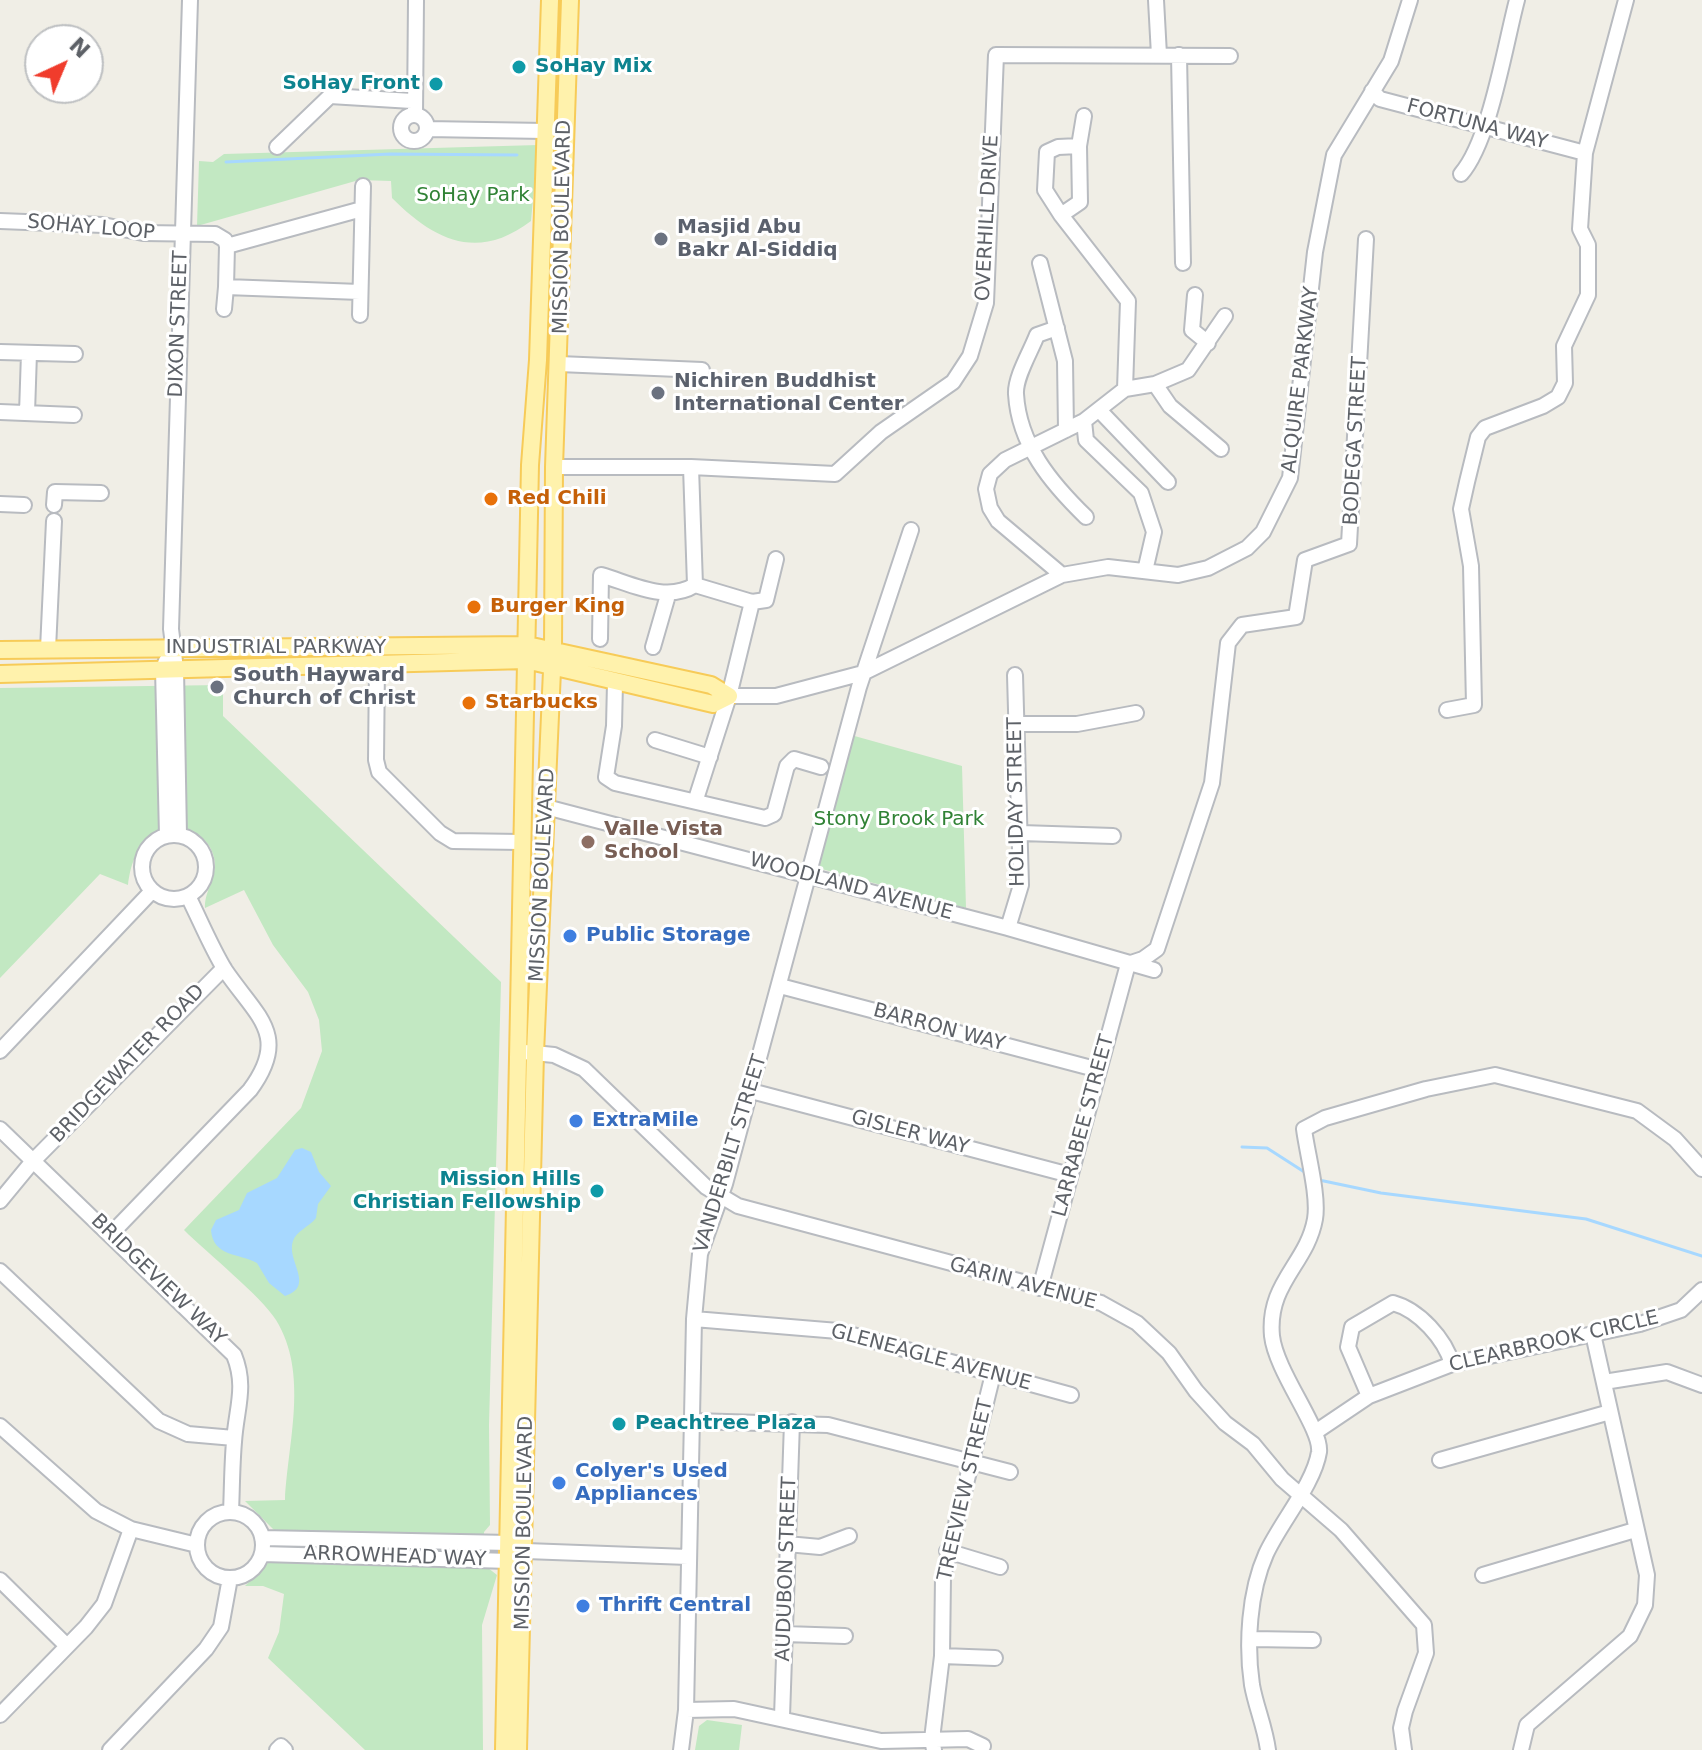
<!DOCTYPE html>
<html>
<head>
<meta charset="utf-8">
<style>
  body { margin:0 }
  #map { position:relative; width:1702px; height:1750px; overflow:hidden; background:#f0eee6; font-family:"DejaVu Sans",sans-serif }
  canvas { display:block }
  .north { position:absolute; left:24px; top:24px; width:80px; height:80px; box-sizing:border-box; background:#fff; border:2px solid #bec0c2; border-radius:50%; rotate:44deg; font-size:22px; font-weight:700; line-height:32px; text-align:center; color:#5d6167 }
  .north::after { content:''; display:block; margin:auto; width:28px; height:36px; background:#f03c2c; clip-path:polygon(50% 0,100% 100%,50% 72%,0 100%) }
</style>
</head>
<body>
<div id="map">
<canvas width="1702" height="1750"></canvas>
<div class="north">N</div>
</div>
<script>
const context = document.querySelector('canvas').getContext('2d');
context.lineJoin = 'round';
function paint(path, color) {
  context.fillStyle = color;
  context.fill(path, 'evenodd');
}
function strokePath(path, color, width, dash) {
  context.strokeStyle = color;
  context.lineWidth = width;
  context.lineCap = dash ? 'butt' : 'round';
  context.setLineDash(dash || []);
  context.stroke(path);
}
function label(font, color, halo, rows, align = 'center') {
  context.font = font + ' "DejaVu Sans",sans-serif';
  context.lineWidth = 6;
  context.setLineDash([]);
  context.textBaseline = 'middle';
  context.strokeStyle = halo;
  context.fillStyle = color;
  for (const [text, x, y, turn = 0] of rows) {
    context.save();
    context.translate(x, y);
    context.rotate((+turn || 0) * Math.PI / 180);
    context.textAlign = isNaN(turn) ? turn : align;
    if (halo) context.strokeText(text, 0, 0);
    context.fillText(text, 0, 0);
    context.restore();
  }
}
const green = new Path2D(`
  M 538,145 L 531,221 C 477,262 434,240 392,198 L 391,181 L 359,180 L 197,226 L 199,161 L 213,162 L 224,154 Z
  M 223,685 L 223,716 L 501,982 L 489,1425 L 490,1525 L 484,1532 L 483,1564 L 497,1575 L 482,1625 L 483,1750 L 365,1750 L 268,1658 L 279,1632 L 284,1594 L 263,1586 L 245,1586 L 273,1558 L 276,1532 L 245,1501 L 285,1500 C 288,1441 309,1374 276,1320 C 262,1297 206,1252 184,1230 L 301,1108 L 322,1051 L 319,1020 L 308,992 L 273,945 L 244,890 L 205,908 C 204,890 220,874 213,854 C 205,829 172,821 151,836 C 136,847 130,867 128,885 L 100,874 L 0,978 L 0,688 Z
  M 851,735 L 962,766 L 966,908 L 818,868 Z
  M 707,1720 L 742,1725 L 739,1750 L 695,1750 L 699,1726 Z`);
const water = new Path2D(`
  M 302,1148 L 311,1152 L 319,1172 L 331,1186 L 318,1204 L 316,1218 C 309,1227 296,1231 293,1241 C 286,1261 316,1286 285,1296 L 269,1283 L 257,1263 C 239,1253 213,1257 211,1230 L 216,1220 L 239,1210 L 247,1193 L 277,1178 L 295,1150 Z`);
const stream = new Path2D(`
  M 226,162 L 390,154 L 517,155
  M 1242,1147 L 1267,1148 L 1309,1175
  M 1319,1180 L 1381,1193 L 1586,1219 L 1702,1256`);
const minor = new Path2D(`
  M 1156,0 L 1159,55
  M 1179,55 L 1183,263
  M 1372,91 L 1380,99 L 1585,153
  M 415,115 L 416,0
  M401 128a13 13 0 1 1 26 0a13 13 0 1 1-26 0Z
  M 1084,116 L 1079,146 L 1080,202 L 1061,215 L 1128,301 L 1125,389
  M 427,129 L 545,131
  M 277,147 L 330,96 L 412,101
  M 1461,174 C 1490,141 1505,45 1517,0
  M 1061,215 L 1045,190 L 1047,152 L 1058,147 L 1079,146
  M 0,221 L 103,225 L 143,233 L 215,234 L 225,240 L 227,246
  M 227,246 L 226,287 L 360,292
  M 227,246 L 362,209
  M 1040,263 L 1065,361 L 1066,430
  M 1195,295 L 1192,330 L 1208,343
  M 224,309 L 226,287
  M 360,315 L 363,186
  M 1057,328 L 1037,335 C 1031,351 1015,377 1016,394 C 1019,445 1051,483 1086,517
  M 0,352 L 75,354
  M 559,364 L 702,370
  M 1155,384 L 1170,406 L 1221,449
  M 1100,411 L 1168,482
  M 0,412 L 74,415
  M 27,413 L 29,353
  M 1084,421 L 1086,440 L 1141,493 L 1154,532 L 1145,571
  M 554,467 L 691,467 L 835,474 L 881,432 L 953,382 L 970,356 L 986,303 L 996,55 L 1230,56
  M 691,467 L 695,585
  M 0,504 L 24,505
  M 54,505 L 55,492 L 101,493
  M 1062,575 L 998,521 L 990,508 L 986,489 L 990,474 L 1005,460 L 1084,421 L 1125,389 L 1155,384 L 1188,370 L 1225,316
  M 695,585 L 752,602
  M 600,639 L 601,575 C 632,584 666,603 695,585
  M 653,647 L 668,595
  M 48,649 L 54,521
  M 166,661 L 163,669 L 167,836
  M 377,664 L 376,760 L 379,772 L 440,833 L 453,841 L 521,842
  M 615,683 L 614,726 L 606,777 L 615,783 L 765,818 L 774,814 L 787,766 L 794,759 L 821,767
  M 729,696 L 776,696 L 863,673 L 1062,575 L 1108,567 L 1178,575 L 1208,568 L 1247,548 L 1263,532 L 1290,478 L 1315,252 L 1334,155 L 1391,61 L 1410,0
  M 1447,710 L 1474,705 L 1471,566 L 1461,509 L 1467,482 L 1478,437 L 1485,428 L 1543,406 L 1558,397 L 1565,383 L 1564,346 L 1588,295 L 1588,245 L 1580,229 L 1585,153 L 1626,0
  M 1016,724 L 1077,724 L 1136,713
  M 655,740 L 710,757
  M 696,799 L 729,696 L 752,602 L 766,600 L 776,559
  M 546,807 L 1008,928 L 1154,970
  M 1021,833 L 1113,836
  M142 867a32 32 0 1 1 64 0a32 32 0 1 1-64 0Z
  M 179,835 L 176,669 L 171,629 L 190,0
  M 1008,928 L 1021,885 L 1015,675
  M 780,986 L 1099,1070
  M 0,1051 L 152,891
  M 524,1052 L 554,1055 L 584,1069 L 706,1187 L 738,1206 L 1101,1303 L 1137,1323 L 1169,1353 L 1196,1391 L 1225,1423 L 1253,1444 L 1282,1479 L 1341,1530 L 1424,1625 L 1426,1653 L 1405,1711 L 1401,1728 L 1404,1750
  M 751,1091 L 1070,1175
  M 0,1129 L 234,1355 C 247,1387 236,1409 234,1442 C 232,1465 232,1489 231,1512
  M 0,1201 L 33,1161 L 224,968
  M 110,1235 L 250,1090 C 291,1035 256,1016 225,970 C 211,947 200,920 188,896
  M 0,1271 L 159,1421 L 188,1434 L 234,1438
  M 1040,1288 L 1128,964 L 1143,959 L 1157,949 L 1212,783 L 1228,643 L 1242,625 L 1296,617 L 1305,560 L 1349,544 L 1366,239
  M 694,1319 L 838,1331 L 1071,1395
  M 1604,1382 L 1667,1372 L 1702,1385
  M 1369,1396 L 1348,1347 L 1352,1327 L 1393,1303 C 1419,1310 1445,1339 1452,1364
  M 693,1421 L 828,1425 L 1010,1472
  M 0,1426 L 96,1511 L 131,1529 L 197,1545
  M 1317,1431 L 1369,1396 L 1452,1364 L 1640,1324 L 1681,1310 L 1702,1290
  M 1440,1460 L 1610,1412
  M197 1545a33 33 0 1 1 66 0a33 33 0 1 1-66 0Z
  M 262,1538 L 510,1543 L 526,1551 L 688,1557
  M 787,1544 L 820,1547 L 849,1536
  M 947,1551 L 1000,1567
  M 262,1554 L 510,1561 L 515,1558
  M 1483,1575 L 1635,1530
  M 0,1580 L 67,1646
  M 785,1634 L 845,1636
  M 1252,1639 L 1313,1640
  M 942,1656 L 995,1658
  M 686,1710 L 734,1709 L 881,1741 L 968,1739 L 983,1746
  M 0,1715 L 86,1627 L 104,1604 L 131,1529
  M 782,1717 L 792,1422
  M 110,1750 L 206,1649 L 221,1627 L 230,1578
  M 277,1750 L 281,1746 L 285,1750
  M 681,1750 L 686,1710 L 694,1319 L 700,1254 L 725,1184 L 859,687 L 911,530
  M 934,1750 L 932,1739 L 942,1656 L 943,1577 L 993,1374
  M 1268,1750 C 1265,1727 1256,1707 1252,1685 C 1246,1645 1249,1592 1266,1554 C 1280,1523 1314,1484 1319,1452 C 1322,1429 1276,1372 1272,1336 C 1267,1283 1307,1264 1315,1219 C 1319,1196 1307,1153 1304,1129 L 1325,1118 L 1426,1089 L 1495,1075 L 1637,1111 L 1675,1139 L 1702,1169
  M 1521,1750 L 1527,1725 L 1630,1636 L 1645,1605 L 1647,1575 L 1593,1334`);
const major = new Path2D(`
  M 0,650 L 527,645 L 711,685 L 729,696
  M 0,674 L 526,660 L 713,704 L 729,696
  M 504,1750 L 530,465 L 538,360 L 550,0
  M 518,1750 L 535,1053 L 553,648 L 554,467 L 570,0`);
const markers = [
  [519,67,8,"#0f9aa8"],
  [436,84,8,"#0f9aa8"],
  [661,239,8,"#6b7280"],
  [658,393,8,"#6b7280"],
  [491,499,8,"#e8710a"],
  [474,607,8,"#e8710a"],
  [217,687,8,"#6b7280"],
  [469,703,8,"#e8710a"],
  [588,842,8,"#8d6e63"],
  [570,936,8,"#3f7fe0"],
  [576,1121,8,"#3f7fe0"],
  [597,1191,8,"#0f9aa8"],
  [619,1424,8,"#0f9aa8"],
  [559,1483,8,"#3f7fe0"],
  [583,1606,8,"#3f7fe0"]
];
const cultureNames = [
  ["SoHay Mix",535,67],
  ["SoHay Front",420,84,"right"],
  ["Mission Hills",581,1180,"right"],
  ["Christian Fellowship",581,1203,"right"],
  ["Peachtree Plaza",635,1424]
];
const streetNames = [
  ["FORTUNA WAY",1477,125,15],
  ["OVERHILL DRIVE",988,218,-87],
  ["MISSION BOULEVARD",563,227,-89],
  ["SOHAY LOOP",91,228,5],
  ["DIXON STREET",179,324,-88],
  ["ALQUIRE PARKWAY",1301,380,-83],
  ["BODEGA STREET",1356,441,-87],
  ["INDUSTRIAL PARKWAY",276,648],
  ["HOLIDAY STREET",1017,802,-91],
  ["MISSION BOULEVARD",543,875,-87],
  ["WOODLAND AVENUE",851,887,15],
  ["BARRON WAY",939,1028,15],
  ["BRIDGEWATER ROAD",128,1064,-46],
  ["LARRABEE STREET",1084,1126,-75],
  ["GISLER WAY",910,1133,15],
  ["VANDERBILT STREET",731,1154,-73],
  ["BRIDGEVIEW WAY",158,1280,44],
  ["GARIN AVENUE",1023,1284,15],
  ["CLEARBROOK CIRCLE",1554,1342,-13],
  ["GLENEAGLE AVENUE",931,1358,15],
  ["TREEVIEW STREET",966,1490,-77],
  ["MISSION BOULEVARD",525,1523,-89],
  ["ARROWHEAD WAY",395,1557,2],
  ["AUDUBON STREET",787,1569,-88]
];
const parkNames = [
  ["SoHay Park",473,196],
  ["Stony Brook Park",899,820]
];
const worshipNames = [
  ["Masjid Abu",677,228],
  ["Bakr Al-Siddiq",677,251],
  ["Nichiren Buddhist",674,382],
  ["International Center",674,405],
  ["South Hayward",233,676],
  ["Church of Christ",233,699]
];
const foodNames = [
  ["Red Chili",507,499],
  ["Burger King",490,607],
  ["Starbucks",485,703]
];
const educationNames = [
  ["Valle Vista",604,830],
  ["School",604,853]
];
const shopNames = [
  ["Public Storage",586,936],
  ["ExtraMile",592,1121],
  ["Colyer's Used",575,1472],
  ["Appliances",575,1495],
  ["Thrift Central",599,1606]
];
paint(green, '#c2e8c2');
paint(water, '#a7d8ff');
strokePath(stream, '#a7d8ff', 3);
strokePath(minor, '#b8bbc0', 18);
strokePath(major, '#f7cb58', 20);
strokePath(minor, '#fff', 14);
strokePath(major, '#fff2ac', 16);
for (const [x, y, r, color] of markers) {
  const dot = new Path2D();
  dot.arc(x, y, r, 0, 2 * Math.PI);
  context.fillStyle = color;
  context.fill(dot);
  strokePath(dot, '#fff', 3);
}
label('bold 20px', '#0d838f', '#fff', cultureNames, 'left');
label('20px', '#5d6167', '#fff', streetNames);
label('20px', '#308235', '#fff', parkNames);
label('bold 20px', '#5b616d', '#fff', worshipNames, 'left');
label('bold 20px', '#c56008', '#fff', foodNames, 'left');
label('bold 20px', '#785e54', '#fff', educationNames, 'left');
label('bold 20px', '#366cbe', '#fff', shopNames, 'left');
</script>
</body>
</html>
